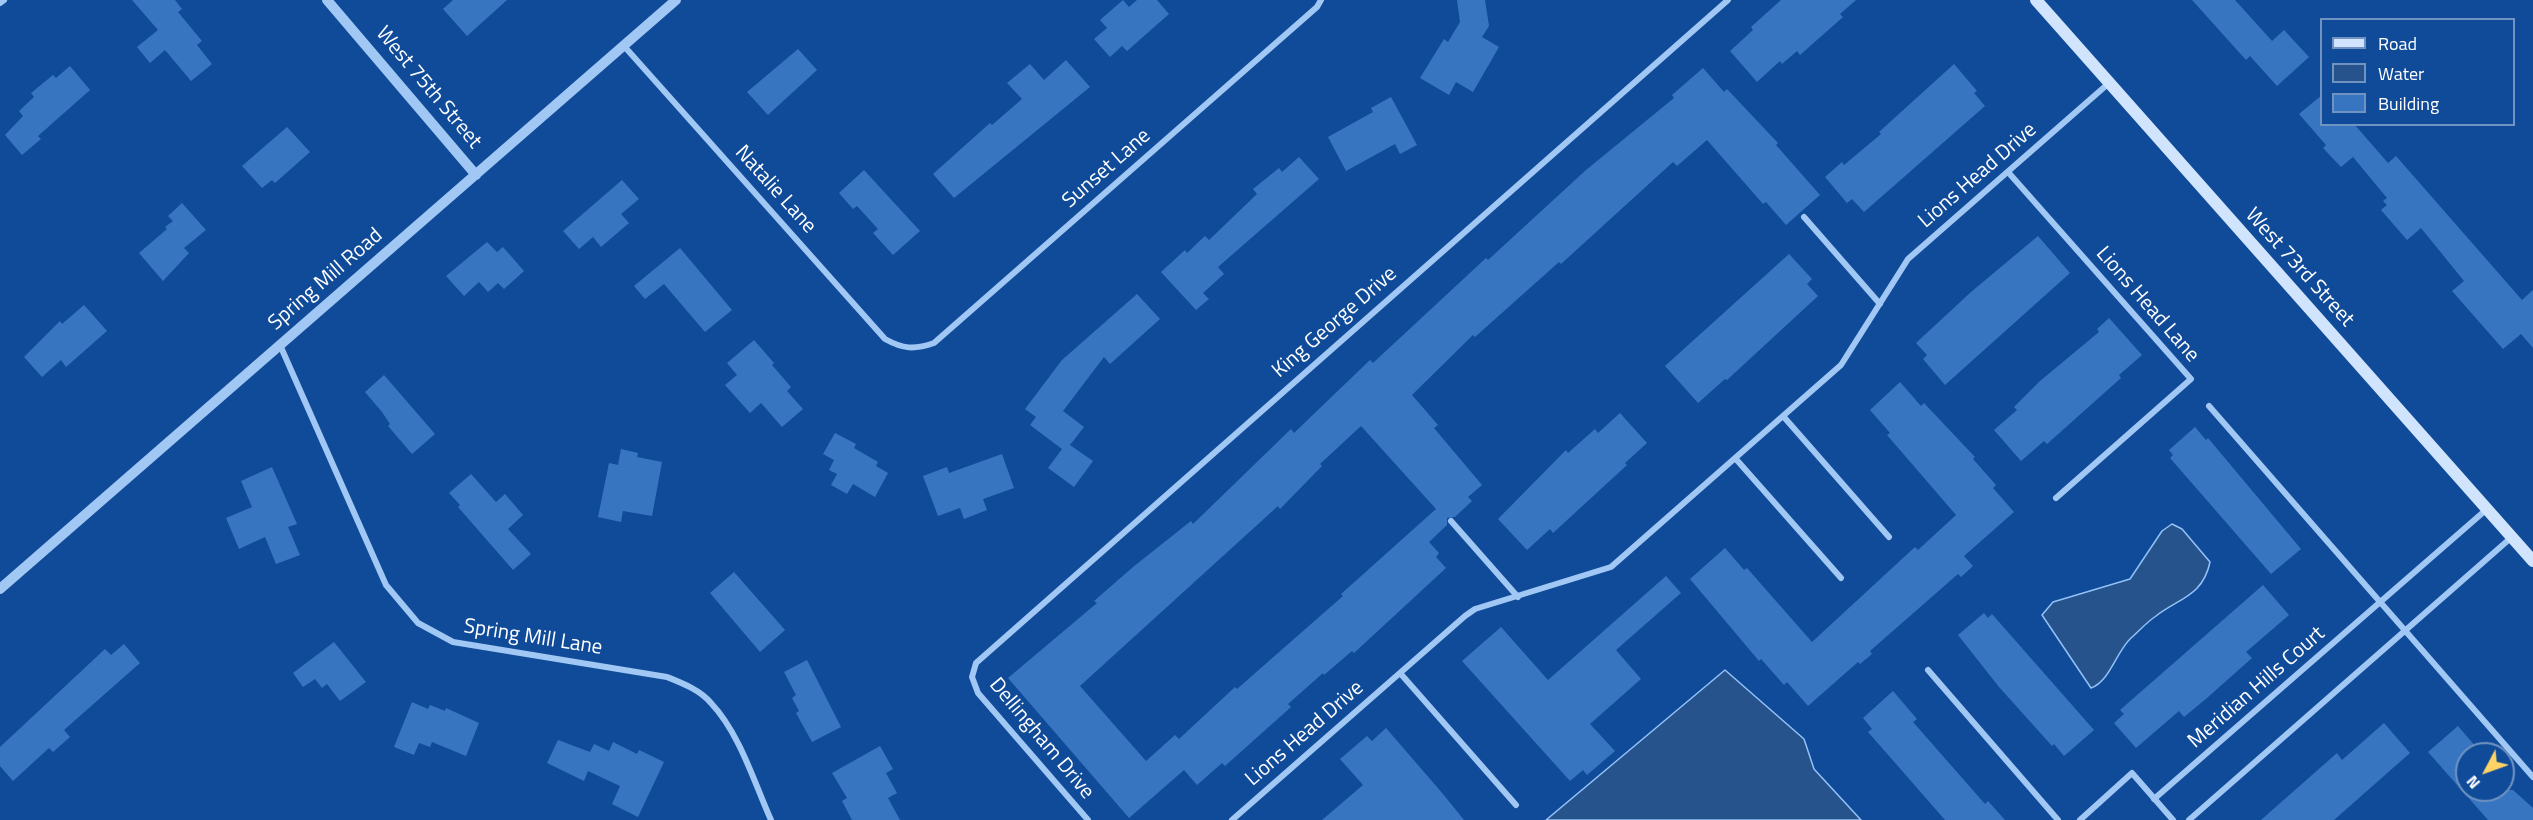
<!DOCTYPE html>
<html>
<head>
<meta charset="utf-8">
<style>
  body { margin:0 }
  #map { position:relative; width:2533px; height:820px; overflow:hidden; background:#104b99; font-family:"Titillium Web",sans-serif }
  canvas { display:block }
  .legend { position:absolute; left:2320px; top:18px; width:195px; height:108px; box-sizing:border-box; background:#104b99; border:2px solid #7093c2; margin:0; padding:8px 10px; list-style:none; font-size:18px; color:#fff }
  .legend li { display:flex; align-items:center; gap:12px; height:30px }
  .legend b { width:30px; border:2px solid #7093c2 }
  .north { position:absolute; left:2455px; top:742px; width:60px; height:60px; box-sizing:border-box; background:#104b99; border:2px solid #7093c2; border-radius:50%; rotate:229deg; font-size:16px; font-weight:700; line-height:24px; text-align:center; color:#fff }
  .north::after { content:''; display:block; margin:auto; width:21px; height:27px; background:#ffd365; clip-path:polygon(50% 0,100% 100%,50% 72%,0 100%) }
</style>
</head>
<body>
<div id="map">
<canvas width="2533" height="820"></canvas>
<ul class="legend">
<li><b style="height:8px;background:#d1e4fd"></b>Road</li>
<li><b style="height:16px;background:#27538c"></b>Water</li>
<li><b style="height:16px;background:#3875c1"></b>Building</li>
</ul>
<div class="north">N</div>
</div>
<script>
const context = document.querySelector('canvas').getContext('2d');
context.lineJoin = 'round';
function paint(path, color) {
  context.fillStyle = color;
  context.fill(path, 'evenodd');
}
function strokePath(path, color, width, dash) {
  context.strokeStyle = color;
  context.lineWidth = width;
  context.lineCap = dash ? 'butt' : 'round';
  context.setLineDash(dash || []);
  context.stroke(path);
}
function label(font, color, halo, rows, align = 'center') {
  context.font = font + ' "Titillium Web",sans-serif';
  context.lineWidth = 6;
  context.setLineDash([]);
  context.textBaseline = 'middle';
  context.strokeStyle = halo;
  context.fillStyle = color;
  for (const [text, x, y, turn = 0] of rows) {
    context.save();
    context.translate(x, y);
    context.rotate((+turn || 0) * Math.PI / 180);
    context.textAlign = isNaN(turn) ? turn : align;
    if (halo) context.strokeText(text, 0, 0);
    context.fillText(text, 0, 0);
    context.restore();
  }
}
const water = new Path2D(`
  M 2172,524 L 2182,529 L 2210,562 C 2203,596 2179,598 2156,616 C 2147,622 2139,631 2131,638 C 2116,652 2110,681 2091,688 L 2042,615 L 2053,602 L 2130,579 L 2162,531 Z
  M 1725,670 L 1804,739 L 1814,769 L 1861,820 L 1546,820 Z`);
const building = new Path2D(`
  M 132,0 L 175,0 L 182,9 L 178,12 L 202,41 L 197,45 L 212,64 L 191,81 L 165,50 L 150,63 L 137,47 L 158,30 Z
  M 453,0 L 507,0 L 467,36 L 443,9 Z
  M 1123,0 L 1129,7 L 1137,0 L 1157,0 L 1169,14 L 1127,51 L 1122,46 L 1110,57 L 1094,39 L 1107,28 L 1100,20 Z
  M 1457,0 L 1485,0 L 1489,26 L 1482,37 L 1499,47 L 1473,92 L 1456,82 L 1449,95 L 1420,78 L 1444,39 L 1448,42 L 1460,22 Z
  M 1781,0 L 1856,0 L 1840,14 L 1843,17 L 1800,55 L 1797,51 L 1782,64 L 1780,61 L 1757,82 L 1730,51 L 1753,30 L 1751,27 Z
  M 2192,0 L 2235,0 L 2272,41 L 2284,30 L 2309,57 L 2277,86 L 2250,56 L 2246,60 Z
  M 798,49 L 817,70 L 768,115 L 747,92 Z
  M 1066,60 L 1090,87 L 954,198 L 933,174 L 990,123 L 992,125 L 1022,99 L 1007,83 L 1030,64 L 1044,80 Z
  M 1954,64 L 1977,91 L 1974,93 L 1985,106 L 1864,212 L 1852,199 L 1847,203 L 1825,177 L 1842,162 L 1844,165 L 1881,134 L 1879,132 Z
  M 70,66 L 90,90 L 38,136 L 41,139 L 22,155 L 5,135 L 23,116 L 19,111 L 34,97 L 31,93 L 53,75 L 56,78 Z
  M 1703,68 L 1724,92 L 1727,89 L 1778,143 L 1776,145 L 1820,195 L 1786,225 L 1766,202 L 1763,204 L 1707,140 L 1677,166 L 1673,162 L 1561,264 L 1559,262 L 1475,337 L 1473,335 L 1412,395 L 1438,425 L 1434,428 L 1482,485 L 1468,497 L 1472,501 L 1455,517 L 1447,518 L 1447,525 L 1429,542 L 1439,553 L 1436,557 L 1446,568 L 1354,653 L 1352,651 L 1324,675 L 1323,673 L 1288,704 L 1291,707 L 1225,766 L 1222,763 L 1197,785 L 1184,770 L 1129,818 L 1008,678 L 1097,603 L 1094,601 L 1133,567 L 1191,521 L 1193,524 L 1291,429 L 1294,433 L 1370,360 L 1373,363 L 1486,258 L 1488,260 L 1586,170 L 1674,98 L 1672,95 ZM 1361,426 L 1436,509 L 1341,594 L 1343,596 L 1237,689 L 1235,687 L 1179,739 L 1175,735 L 1146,761 L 1080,686 L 1278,506 L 1280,509 L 1322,466 L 1320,464 Z
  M 2322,95 L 2322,124 L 2354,124 L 2388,163 L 2396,156 L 2522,300 L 2533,290 L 2533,348 L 2521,334 L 2503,349 L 2452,291 L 2464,281 L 2421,228 L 2407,240 L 2381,210 L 2387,205 L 2383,201 L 2387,198 L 2353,157 L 2341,167 L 2323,148 L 2326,145 L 2299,114 Z
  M 1391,97 L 1417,145 L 1400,154 L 1395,144 L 1346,171 L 1328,137 L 1373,112 L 1371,108 Z
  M 287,127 L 310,152 L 275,183 L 272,180 L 262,188 L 242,166 Z
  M 1299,157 L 1319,179 L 1218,267 L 1224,274 L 1203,293 L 1209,299 L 1196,310 L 1161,272 L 1185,250 L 1187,253 L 1205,236 L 1209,240 L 1257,194 L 1253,189 L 1279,168 L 1282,172 Z
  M 864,170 L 920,231 L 893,255 L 873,233 L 878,229 L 857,206 L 853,209 L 839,193 Z
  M 622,180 L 639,199 L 621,214 L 629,223 L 601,247 L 593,237 L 579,249 L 563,231 Z
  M 182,203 L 206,230 L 184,248 L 189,253 L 163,281 L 139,253 L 167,229 L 165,227 L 173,221 L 168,216 Z
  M 2038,236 L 2070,273 L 1945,385 L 1923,359 L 1927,355 L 1916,343 L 1971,292 Z
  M 487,242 L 497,252 L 503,247 L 524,271 L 504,289 L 498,283 L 488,292 L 479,282 L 464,296 L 446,276 Z
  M 680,248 L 732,310 L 705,332 L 664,284 L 645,299 L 634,286 Z
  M 1789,254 L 1812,279 L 1807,284 L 1818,296 L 1727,380 L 1725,379 L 1698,403 L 1665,366 Z
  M 1137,294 L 1160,319 L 1110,364 L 1104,357 L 1063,411 L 1084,427 L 1070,445 L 1093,461 L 1074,487 L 1048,468 L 1062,449 L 1030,425 L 1036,417 L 1025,409 L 1062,360 Z
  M 84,305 L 107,331 L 66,367 L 61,360 L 42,377 L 24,357 L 60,321 L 62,324 Z
  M 2109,318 L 2142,355 L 2119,375 L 2121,378 L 2047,444 L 2044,441 L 2021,461 L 1994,430 L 2017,410 L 2014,407 L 2040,381 L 2099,332 L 2097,329 Z
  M 754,340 L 774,363 L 772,365 L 791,387 L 787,391 L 803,409 L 782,427 L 761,403 L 750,413 L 725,385 L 737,375 L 727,363 Z
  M 384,375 L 435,434 L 412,454 L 388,426 L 390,424 L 382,412 L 365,392 Z
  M 1900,382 L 1921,406 L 1924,403 L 1975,457 L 1973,459 L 1996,485 L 1993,488 L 2014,512 L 1964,556 L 1973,566 L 1961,577 L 1958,574 L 1870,651 L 1872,654 L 1860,664 L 1858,662 L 1808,706 L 1787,682 L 1784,685 L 1761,659 L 1759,661 L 1690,579 L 1725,548 L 1744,570 L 1747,568 L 1812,642 L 1915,547 L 1918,550 L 1956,515 L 1887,435 L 1890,433 L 1870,410 Z
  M 1620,413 L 1647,443 L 1625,463 L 1627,465 L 1553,533 L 1550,529 L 1527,550 L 1498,519 L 1566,450 L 1568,453 L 1595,429 L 1598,433 Z
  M 2195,427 L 2206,440 L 2208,438 L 2301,549 L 2271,574 L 2170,458 L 2173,455 L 2169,450 Z
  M 835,433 L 856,444 L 854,448 L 878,462 L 876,466 L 888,473 L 875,497 L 853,484 L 847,494 L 831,485 L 837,474 L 829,470 L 834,460 L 823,454 Z
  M 621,449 L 638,453 L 637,457 L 662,462 L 652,516 L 623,511 L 621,522 L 598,517 L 609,463 L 618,465 Z
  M 1002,454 L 1014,488 L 983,499 L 987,510 L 964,519 L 960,508 L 938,516 L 923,476 L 947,467 L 949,473 Z
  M 272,467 L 297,524 L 288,527 L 300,555 L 276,564 L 265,537 L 239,549 L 226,518 L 252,507 L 241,481 Z
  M 471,474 L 496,502 L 505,494 L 523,515 L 508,529 L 531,554 L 513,570 L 458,507 L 460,505 L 449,493 Z
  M 734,572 L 785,630 L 760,652 L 710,593 Z
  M 1666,576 L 1681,593 L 1616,650 L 1641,679 L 1590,724 L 1615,751 L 1587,775 L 1583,770 L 1570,781 L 1462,661 L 1501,627 L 1548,680 Z
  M 2263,585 L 2289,615 L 2246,652 L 2252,658 L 2207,698 L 2184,717 L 2179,711 L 2136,748 L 2114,723 L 2124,714 L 2120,710 Z
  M 1984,613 L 1988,618 L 1992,614 L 2094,730 L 2064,756 L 2054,744 L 2052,746 L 1999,687 L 1958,635 Z
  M 334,642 L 366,682 L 340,701 L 327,684 L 322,688 L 315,679 L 303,687 L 293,673 Z
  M 124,644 L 140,663 L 64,730 L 70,737 L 53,752 L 49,748 L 13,781 L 0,766 L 0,747 L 105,649 L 111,655 Z
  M 807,660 L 841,727 L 812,742 L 796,713 L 799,711 L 792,698 L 796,695 L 784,672 Z
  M 1893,691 L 1917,719 L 1913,722 L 1985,804 L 1988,801 L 2005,820 L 1945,820 L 1890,757 L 1868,732 L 1872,729 L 1863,718 Z
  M 412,702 L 428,709 L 430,705 L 445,711 L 446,708 L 479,723 L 466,756 L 432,742 L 430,747 L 419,743 L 414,755 L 394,747 Z
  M 2384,723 L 2410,753 L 2334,820 L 2261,820 L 2337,753 L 2342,760 Z
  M 2458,726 L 2482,754 L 2467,754 L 2467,790 L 2513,790 L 2533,808 L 2533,820 L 2488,820 L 2428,752 Z
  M 1386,728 L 1443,794 L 1464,820 L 1322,820 L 1363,785 L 1340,759 L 1367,736 L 1372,741 Z
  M 558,740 L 590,752 L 594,744 L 609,751 L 613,742 L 637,754 L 639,750 L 664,762 L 638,817 L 612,804 L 620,786 L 588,771 L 584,781 L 547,763 Z
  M 880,746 L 893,769 L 886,773 L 897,793 L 888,798 L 900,820 L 852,820 L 842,801 L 847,798 L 832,773 Z`);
const minor = new Path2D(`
  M 0,3 L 4,0
  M 624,46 L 885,339 C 903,349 914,350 934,343 L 1317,7 L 1321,0
  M 2008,172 L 2191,379 L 2056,498
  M 1804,217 L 1880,304
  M 280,345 L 386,585 L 418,623 L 453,642 L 667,677 C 682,683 700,690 711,703 C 740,734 754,782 771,820
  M 2209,406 L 2533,777
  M 1783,416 L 1889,537
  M 1735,458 L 1841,578
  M 1451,521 L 1518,597
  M 1928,670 L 2058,820
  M 1400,673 L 1516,805
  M 2154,799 L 2487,509
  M 1088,820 L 978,693 L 972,677 L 976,663 L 1728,0
  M 1232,820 L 1465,616 L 1475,609 L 1611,567 L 1841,365 L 1908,259 L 2109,83
  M 2080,820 L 2132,773 L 2173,820
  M 2189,820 L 2513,536`);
const tertiary = new Path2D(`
  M 327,0 L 476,175
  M 0,589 L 676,0`);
const secondary = new Path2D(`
  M 2036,0 L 2533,561`);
const streetNames = [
  ["West 75th Street",428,88,50],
  ["Sunset Lane",1107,169,-41],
  ["Lions Head Drive",1978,176,-41],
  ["Natalie Lane",775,190,48],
  ["West 73rd Street",2299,268,48],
  ["Spring Mill Road",326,280,-41],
  ["Lions Head Lane",2147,305,49],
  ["King George Drive",1335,323,-41],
  ["Spring Mill Lane",533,638,9],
  ["Meridian Hills Court",2257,688,-41],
  ["Lions Head Drive",1305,734,-41],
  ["Dellingham Drive",1041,739,50]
];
paint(water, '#27538c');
strokePath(water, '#93c2f8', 1.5);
paint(building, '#3875c1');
strokePath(minor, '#a1c7f4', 6);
strokePath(tertiary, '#a1c7f4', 10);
strokePath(secondary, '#d1e4fd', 12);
label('21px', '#fff', '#104b99', streetNames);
</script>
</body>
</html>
